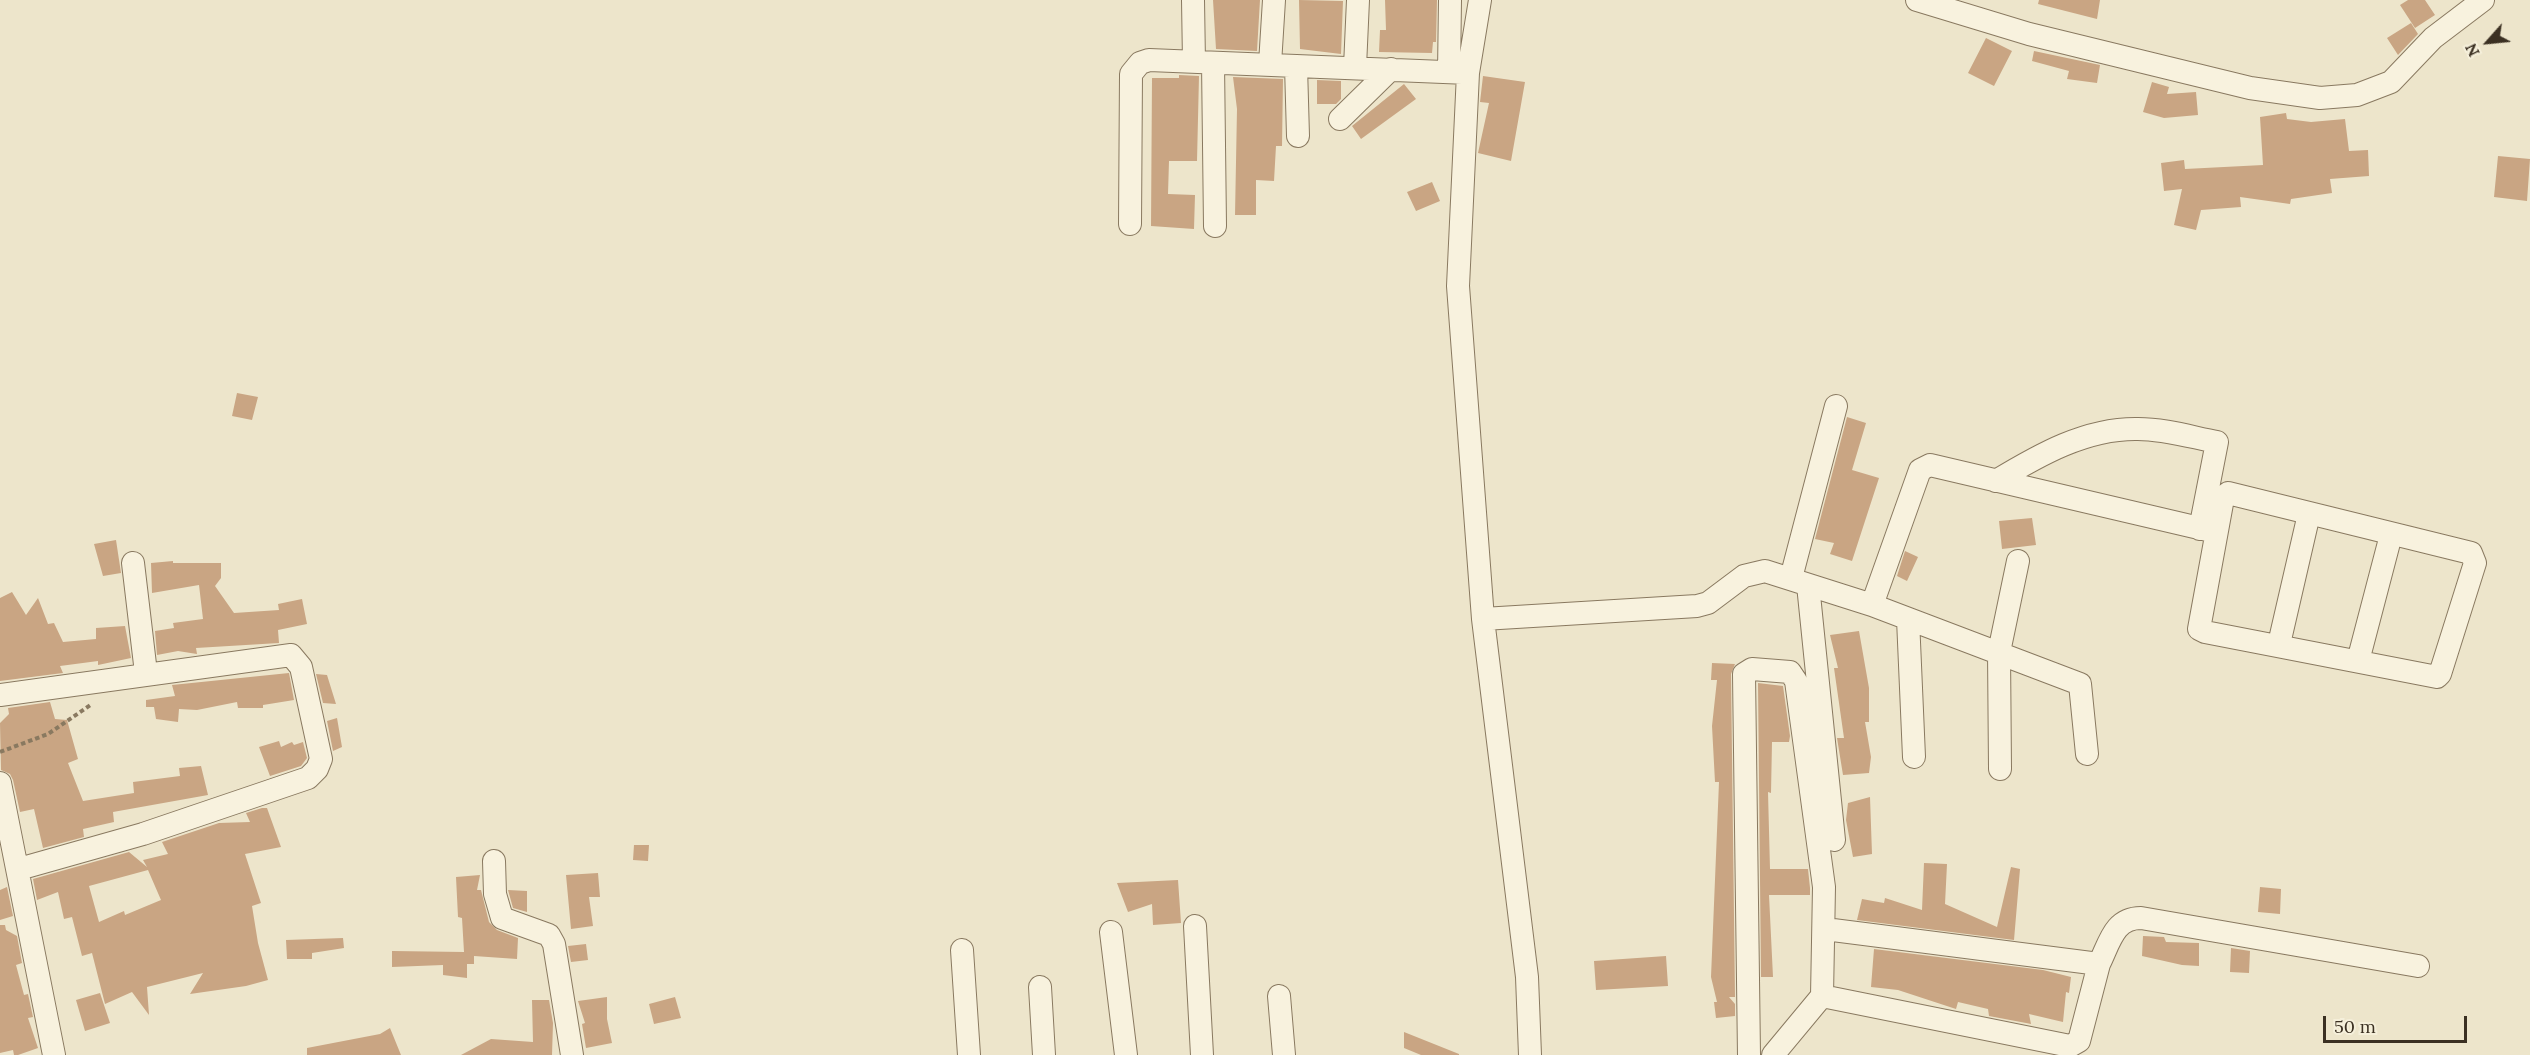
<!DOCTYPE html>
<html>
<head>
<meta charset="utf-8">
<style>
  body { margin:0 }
  #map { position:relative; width:2530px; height:1055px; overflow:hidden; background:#ede5cb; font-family:Lora,serif }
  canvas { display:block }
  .north { position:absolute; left:2458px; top:12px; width:60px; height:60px; -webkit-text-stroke:4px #f5efda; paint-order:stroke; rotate:243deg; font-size:16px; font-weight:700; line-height:24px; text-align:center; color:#3b3022 }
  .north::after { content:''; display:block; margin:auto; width:21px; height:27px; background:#3b3022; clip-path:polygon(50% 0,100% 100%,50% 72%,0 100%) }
  .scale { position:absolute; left:2323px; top:1016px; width:144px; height:27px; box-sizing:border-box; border:3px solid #3b3022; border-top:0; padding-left:8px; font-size:18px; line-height:21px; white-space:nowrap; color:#3b3022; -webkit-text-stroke:4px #f5efda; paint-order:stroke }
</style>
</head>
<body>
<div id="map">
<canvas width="2530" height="1055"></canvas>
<div class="north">N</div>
<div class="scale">50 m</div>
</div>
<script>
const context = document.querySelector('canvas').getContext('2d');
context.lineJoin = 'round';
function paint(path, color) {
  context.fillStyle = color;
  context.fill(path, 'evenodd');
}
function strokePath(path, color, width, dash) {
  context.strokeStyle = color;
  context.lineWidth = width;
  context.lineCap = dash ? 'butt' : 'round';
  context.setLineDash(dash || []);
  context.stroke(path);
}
const building = new Path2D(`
  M 1213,0 L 1260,0 L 1257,51 L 1216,49 Z
  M 1299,0 L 1343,1 L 1341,54 L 1300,49 Z
  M 1385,0 L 1437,0 L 1436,42 L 1433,42 L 1432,53 L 1379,52 L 1380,30 L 1386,30 Z
  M 2039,0 L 2100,0 L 2097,19 L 2038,4 Z
  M 2408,0 L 2425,0 L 2435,15 L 2415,28 L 2400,5 Z
  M 2411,23 L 2418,34 L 2398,55 L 2387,38 Z
  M 1986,38 L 2012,51 L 1994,86 L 1968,73 Z
  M 2034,51 L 2100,65 L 2097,83 L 2067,79 L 2069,71 L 2032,61 Z
  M 1179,75 L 1199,76 L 1197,161 L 1169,161 L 1168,194 L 1195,195 L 1194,229 L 1151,226 L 1152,78 L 1179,78 Z
  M 1483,76 L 1525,82 L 1511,161 L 1478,153 L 1489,103 L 1480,102 Z
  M 1233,77 L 1283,79 L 1282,146 L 1276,146 L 1274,181 L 1256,180 L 1256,215 L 1235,215 L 1237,109 Z
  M 1317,80 L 1341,81 L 1341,99 L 1336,104 L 1317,104 Z
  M 2152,82 L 2169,87 L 2167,94 L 2196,92 L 2198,115 L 2164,118 L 2143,112 Z
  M 1404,84 L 1416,99 L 1361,139 L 1352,126 Z
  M 2286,113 L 2287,119 L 2311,122 L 2345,119 L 2349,151 L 2368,150 L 2369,176 L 2330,179 L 2332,193 L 2291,199 L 2290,204 L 2240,197 L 2241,207 L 2201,210 L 2196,230 L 2174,225 L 2182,189 L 2164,191 L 2161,163 L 2184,160 L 2185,169 L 2263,165 L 2260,117 Z
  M 2498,156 L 2530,159 L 2527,201 L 2494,197 Z
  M 1432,182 L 1440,201 L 1416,211 L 1407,192 Z
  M 237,393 L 258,397 L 252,420 L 232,416 Z
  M 1847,417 L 1866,423 L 1852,470 L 1879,478 L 1852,561 L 1830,554 L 1834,543 L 1815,539 Z
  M 2032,518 L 2036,545 L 2002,549 L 1999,521 Z
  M 116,540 L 121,573 L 103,576 L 94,544 Z
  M 1905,551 L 1918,557 L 1907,581 L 1897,576 Z
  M 173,561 L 173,563 L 221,563 L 221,578 L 215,586 L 234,613 L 279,610 L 278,604 L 302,599 L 307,624 L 278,630 L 279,643 L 196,648 L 197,654 L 178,651 L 157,655 L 155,631 L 174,628 L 173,623 L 203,619 L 199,585 L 152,593 L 151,563 Z
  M 12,592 L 26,615 L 38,598 L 48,624 L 54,623 L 63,642 L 96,639 L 96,628 L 125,626 L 131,658 L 98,665 L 98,661 L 60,666 L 63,673 L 0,681 L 0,598 Z
  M 1859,631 L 1869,688 L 1869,722 L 1865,722 L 1871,757 L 1869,773 L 1843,775 L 1837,738 L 1844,738 L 1834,668 L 1838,668 L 1830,635 Z
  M 1712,663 L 1735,664 L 1731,674 L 1735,997 L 1729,997 L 1735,1004 L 1735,1016 L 1716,1018 L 1714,1002 L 1717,1002 L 1711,977 L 1719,782 L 1715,782 L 1712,726 L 1717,680 L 1711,680 Z
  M 289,673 L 294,700 L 263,705 L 263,708 L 238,708 L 237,702 L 197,710 L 179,709 L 178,722 L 156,719 L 154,707 L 146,707 L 146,700 L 175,696 L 172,685 Z
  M 316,674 L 327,675 L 336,704 L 323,703 Z
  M 1758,683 L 1783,686 L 1790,736 L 1789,742 L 1772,742 L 1771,793 L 1768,792 L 1770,869 L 1808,869 L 1810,888 L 1810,895 L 1769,895 L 1773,977 L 1761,977 Z
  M 50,702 L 55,719 L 67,720 L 78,759 L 68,763 L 83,801 L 134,793 L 133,782 L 180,776 L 179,768 L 201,766 L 208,795 L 113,812 L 114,822 L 83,829 L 84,837 L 43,848 L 34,809 L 20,812 L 13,780 L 10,774 L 1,770 L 0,723 L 9,714 L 8,708 Z
  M 337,718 L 342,747 L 333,751 L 327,721 Z
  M 279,741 L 281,747 L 292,742 L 294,745 L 303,742 L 307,758 L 301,766 L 270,776 L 259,747 Z
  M 1870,797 L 1872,854 L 1853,857 L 1846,820 L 1848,803 Z
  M 262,808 L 267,808 L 281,847 L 245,854 L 261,903 L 252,906 L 258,943 L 268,980 L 246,986 L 190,994 L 203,973 L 147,987 L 149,1015 L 132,992 L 105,1004 L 92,953 L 82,956 L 72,917 L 64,919 L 58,892 L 37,900 L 33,879 L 129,852 L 147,867 L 143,860 L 168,854 L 162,842 L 219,823 L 250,822 L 246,813 ZM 148,870 L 161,900 L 125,915 L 124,911 L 99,922 L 89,886 Z
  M 634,845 L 649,845 L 648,861 L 633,860 Z
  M 1924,863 L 1947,864 L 1945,904 L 1997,927 L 2011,867 L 2020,869 L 2014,940 L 1857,920 L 1862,899 L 1884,903 L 1885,898 L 1922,910 Z
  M 598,873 L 600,897 L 589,897 L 593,926 L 571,929 L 566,875 Z
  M 480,875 L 477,890 L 481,890 L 489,922 L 497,930 L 518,938 L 517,959 L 474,956 L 474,964 L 467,964 L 467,978 L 443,975 L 443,965 L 392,967 L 392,951 L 464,952 L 462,918 L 458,917 L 456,877 Z
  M 1178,880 L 1181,923 L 1153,925 L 1152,904 L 1128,912 L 1117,883 Z
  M 7,887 L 13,916 L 0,920 L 0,890 Z
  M 2260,887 L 2281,889 L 2280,914 L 2258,912 Z
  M 508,890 L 527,891 L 527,912 L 513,908 Z
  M 0,925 L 5,925 L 6,930 L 17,936 L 22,963 L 16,965 L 24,995 L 28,994 L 33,1017 L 28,1018 L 38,1048 L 18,1055 L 14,1055 L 13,1050 L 0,1053 Z
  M 2143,936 L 2164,937 L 2166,942 L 2199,943 L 2199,966 L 2182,965 L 2142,956 Z
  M 343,938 L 344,948 L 312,953 L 312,959 L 287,959 L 286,940 Z
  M 586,944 L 588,960 L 571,962 L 568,946 Z
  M 2231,948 L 2250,951 L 2249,973 L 2230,972 Z
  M 1874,949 L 2043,970 L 2071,977 L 2069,993 L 2066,992 L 2063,1022 L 2029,1014 L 2031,1024 L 2026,1023 L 1989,1016 L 1988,1009 L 1958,1002 L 1956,1009 L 1898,990 L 1871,987 Z
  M 1666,956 L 1668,986 L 1596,990 L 1594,961 Z
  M 100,993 L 110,1023 L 85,1031 L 76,1000 Z
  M 607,997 L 607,1019 L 612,1043 L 586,1048 L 582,1024 L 585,1023 L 578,1001 Z
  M 675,997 L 681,1018 L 654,1024 L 649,1004 Z
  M 532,1000 L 549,1000 L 553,1023 L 552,1055 L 461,1055 L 491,1039 L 533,1042 Z
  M 390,1028 L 401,1055 L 307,1055 L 307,1048 L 380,1034 Z
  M 1404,1032 L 1459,1054 L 1459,1055 L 1421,1055 L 1404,1048 Z`);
const path = new Path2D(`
  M 0,752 L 48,734 L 92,704`);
const street = new Path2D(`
  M 1193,0 L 1194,62
  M 1480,0 L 1468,73 L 1458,286 L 1483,619 L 1527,977 L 1530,1055
  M 1917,0 L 2029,34 L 2250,88 L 2320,98 L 2357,95 L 2391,82 L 2433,38 L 2483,0
  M 1213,63 L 1215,226
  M 1270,64 L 1274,0
  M 1296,66 L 1298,136
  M 1355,67 L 1358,0
  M 1449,72 L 1450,0
  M 1340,119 L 1391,69
  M 1130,224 L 1131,74 L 1140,63 L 1149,60 L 1468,73
  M 1996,481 C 2039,455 2086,428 2138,429 C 2164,429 2191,437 2217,442 L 2200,529
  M 2228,493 L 2471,553 L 2475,563 L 2440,674 L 2437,677 L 2205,632 L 2199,629 L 2223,498 Z
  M 133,563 L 146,673
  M 1791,578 L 1836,406
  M 1808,585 L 1834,840
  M 1872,605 L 1920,470 L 1930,465 L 2216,532
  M 1483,619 L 1697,606 L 1708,603 L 1744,576 L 1765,571 L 1872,605 L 2080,684 L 2087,754
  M 1908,619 L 1914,757
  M 2279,644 L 2309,514
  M 2358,661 L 2391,535
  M 0,695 L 291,655 L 301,667 L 321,759 L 317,769 L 308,778 L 143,834 L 19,869
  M 2000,769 L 1999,652 L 2018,561
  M 0,783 L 54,1055
  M 494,861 L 495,894 L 502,918 L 549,935 L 554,944 L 572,1055
  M 1195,926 L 1202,1055
  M 1111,932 L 1126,1055
  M 962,950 L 969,1055
  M 2099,964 C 2110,942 2114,918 2141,918 L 2418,966
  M 1040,987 L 1044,1055
  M 1279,996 L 1284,1055
  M 1822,996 L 2070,1046 L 2079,1041 L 2099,964 L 1825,929
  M 1749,1055 L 1744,674 L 1752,669 L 1790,672 L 1796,681 L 1824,887 L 1822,996 L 1773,1055`);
paint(building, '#c9a583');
strokePath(street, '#897960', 24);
strokePath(path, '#897960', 4, [4.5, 3]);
strokePath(street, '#f8f2de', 22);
</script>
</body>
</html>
